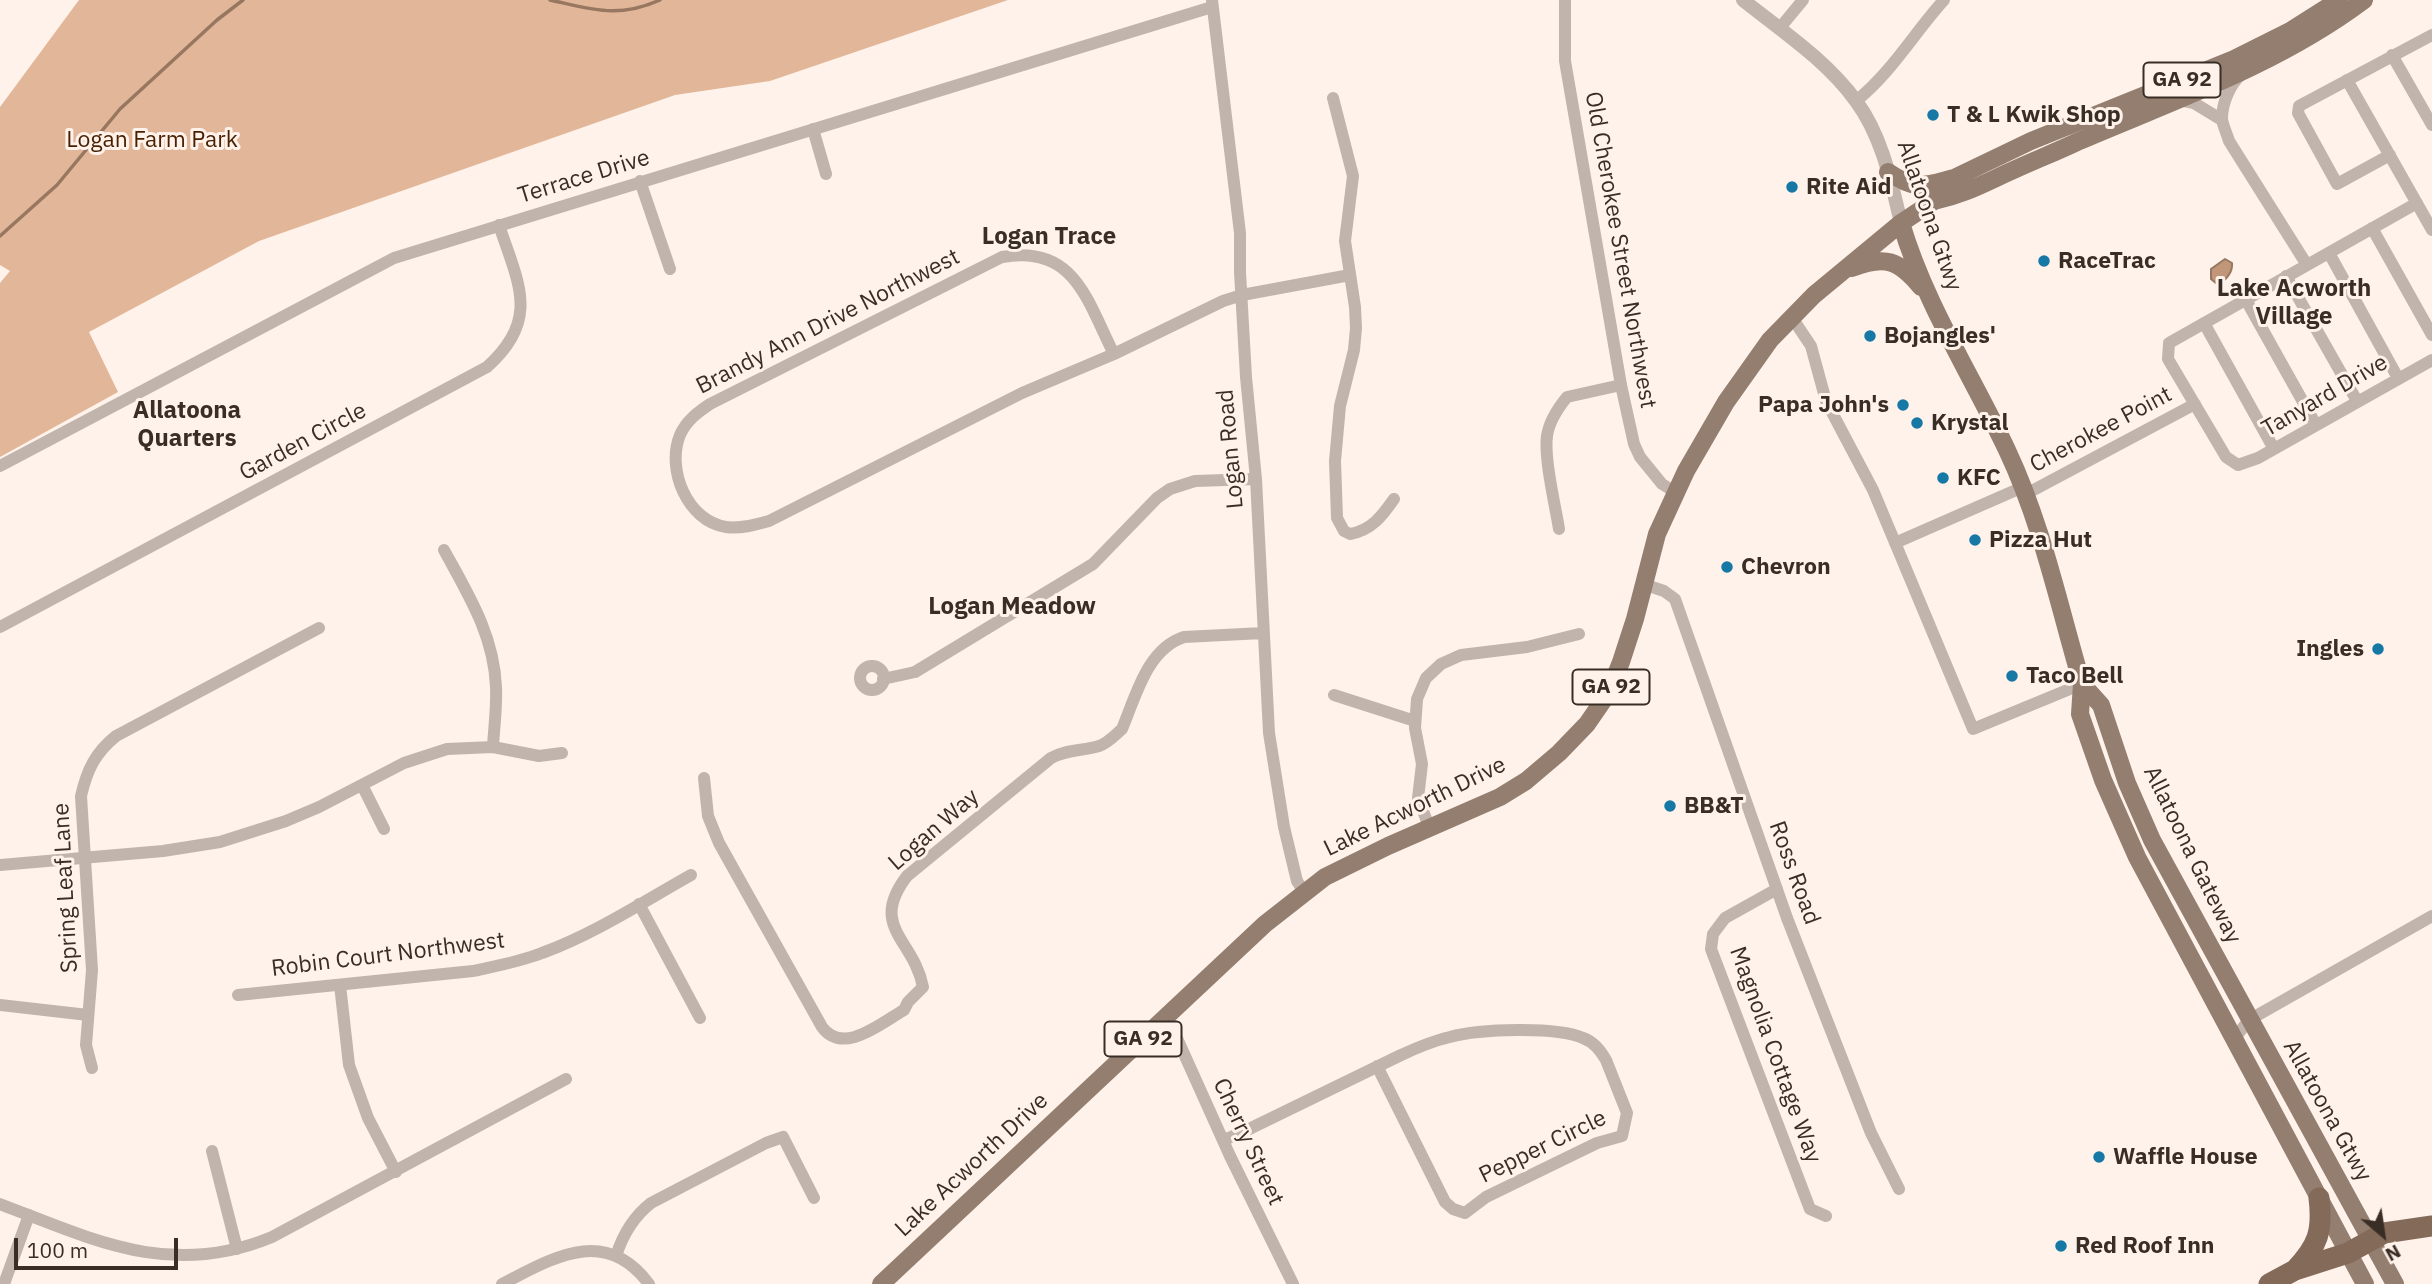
<!DOCTYPE html>
<html>
<head>
<meta charset="utf-8">
<style>
  body { margin:0 }
  #map { position:relative; width:2432px; height:1284px; overflow:hidden; background:#fef2ea; font-family:"IBM Plex Sans",sans-serif }
  canvas { display:block }
  .north { position:absolute; left:2348px; top:1200px; width:70px; height:70px; -webkit-text-stroke:5px #fef2ea; paint-order:stroke; rotate:151deg; font-size:19px; font-weight:700; line-height:28px; text-align:center; color:#392e26 }
  .north::after { content:''; display:block; margin:auto; width:24px; height:32px; background:#392e26; clip-path:polygon(50% 0,100% 100%,50% 72%,0 100%) }
  .scale { position:absolute; left:14px; top:1238px; width:164px; height:32px; box-sizing:border-box; border:4px solid #392e26; border-top:0; padding-left:9px; font-size:21px; line-height:24px; white-space:nowrap; color:#392e26; -webkit-text-stroke:5px #fef2ea; paint-order:stroke }
</style>
</head>
<body>
<div id="map">
<canvas width="2432" height="1284"></canvas>
<div class="north">N</div>
<div class="scale">100 m</div>
</div>
<script>
const context = document.querySelector('canvas').getContext('2d');
context.lineJoin = 'round';
function paint(path, color) {
  context.fillStyle = color;
  context.fill(path, 'evenodd');
}
function strokePath(path, color, width, dash) {
  context.strokeStyle = color;
  context.lineWidth = width;
  context.lineCap = dash ? 'butt' : 'round';
  context.setLineDash(dash || []);
  context.stroke(path);
}
function label(font, color, halo, rows, align = 'center') {
  context.font = font + ' "IBM Plex Sans",sans-serif';
  context.lineWidth = 6;
  context.setLineDash([]);
  context.textBaseline = 'middle';
  context.strokeStyle = halo;
  context.fillStyle = color;
  for (const [text, x, y, turn = 0] of rows) {
    context.save();
    context.translate(x, y);
    context.rotate((+turn || 0) * Math.PI / 180);
    context.textAlign = isNaN(turn) ? turn : align;
    if (halo) context.strokeText(text, 0, 0);
    context.fillText(text, 0, 0);
    context.restore();
  }
}
const green = new Path2D(`
  M 79,0 L 1008,0 L 770,81 L 675,95 L 259,241 L 89,332 L 118,392 L 0,457 L 0,283 L 10,271 L 0,265 L 0,107 Z`);
const water = new Path2D(`
  M 2225,259 L 2232,263 C 2233,271 2226,282 2217,284 L 2211,279 L 2211,269 Z`);
const stream = new Path2D(`
  M 550,0 C 592,9 618,19 660,0
  M 0,236 L 57,185 L 120,109 L 217,20 L 243,0`);
const minor = new Path2D(`
  M 1212,0 L 1240,233 L 1240,272 L 1246,377 L 1256,479 L 1269,733 L 1284,827 L 1297,881 L 1304,892
  M 1565,0 L 1565,61 L 1621,385 L 1634,444 L 1640,457 L 1662,484 L 1675,492
  M 1779,29 L 1803,0
  M 2392,55 L 2432,125
  M 2242,74 C 2230,84 2222,103 2222,119 C 2223,126 2227,134 2229,141 L 2307,265
  M 2347,80 L 2432,230
  M 1333,98 L 1353,176 L 1345,241 L 1355,307 L 1356,328 L 1354,350 L 1340,406 L 1335,461 L 1337,518 L 1344,531 L 1350,534 C 1372,530 1382,516 1394,499
  M 2179,100 L 2194,103 L 2222,120
  M 1856,101 C 1892,72 1914,33 1944,0
  M 813,129 L 826,174
  M 2390,155 L 2337,184 L 2298,113 L 2299,106 L 2432,35
  M 640,181 L 670,269
  M 2417,203 L 2169,343 L 2168,359 L 2226,457 L 2238,465 L 2258,458 L 2432,360
  M 2372,228 L 2432,335
  M 2329,253 L 2398,378
  M 2286,276 L 2357,401
  M 2246,300 L 2316,425
  M 1791,316 L 1811,346 L 1826,401 L 1873,490 L 1973,729 L 2082,684
  M 2204,323 L 2274,449
  M 1114,354 C 1087,301 1075,244 1002,257 L 710,404 C 698,412 686,421 680,435 C 666,469 687,521 726,527 C 740,529 755,525 769,521 L 1022,393 L 1114,354 L 1223,301 L 1242,295 L 1350,275
  M 0,466 L 394,258 L 1212,7
  M 2026,494 L 2195,404
  M 1559,529 C 1555,504 1544,459 1547,436 C 1549,422 1558,408 1567,397 L 1621,385
  M 1895,543 L 2023,487
  M 444,550 C 468,594 494,635 496,687 C 497,707 494,727 493,747
  M 1643,584 L 1664,591 L 1675,599 L 1787,918 L 1871,1133 L 1899,1189
  M 0,627 L 487,367 C 541,319 518,283 499,225
  M860 678a12 12 0 1 1 24 0a12 12 0 1 1-24 0Z
  M 883,679 L 915,672 L 1093,564 L 1157,498 L 1170,489 L 1195,481 L 1256,479
  M 1334,695 L 1415,721
  M 704,778 L 708,816 L 719,843 L 822,1027 C 843,1056 881,1023 904,1010 L 908,1002 L 923,987 C 914,939 868,927 907,876 L 1051,758 C 1067,749 1083,751 1099,746 C 1108,743 1115,735 1122,729 C 1136,696 1147,649 1184,637 L 1263,633
  M 362,785 L 384,829
  M 1430,829 L 1418,798 L 1422,764 L 1415,728 L 1417,699 L 1426,678 L 1441,664 L 1461,655 L 1527,647 L 1579,634
  M 0,865 L 163,851 L 220,842 L 286,821 L 319,807 L 404,763 L 447,749 L 493,747 L 539,756 L 562,753
  M 1777,889 L 1725,918 L 1713,934 L 1711,949 L 1810,1209 L 1826,1216
  M 639,904 L 700,1018
  M 340,985 L 349,1065 L 368,1118 L 396,1172
  M 238,995 L 473,971 C 496,966 519,962 542,953 C 594,934 643,902 691,875
  M 0,1005 L 88,1015
  M 1167,1016 L 1230,1156 L 1293,1284
  M 2234,1039 L 2249,1020 L 2432,916
  M 92,1068 L 86,1045 L 92,970 L 81,796 C 87,770 95,753 116,736 L 319,628
  M 1224,1140 L 1245,1131 L 1399,1056 C 1416,1048 1432,1041 1450,1037 C 1479,1029 1556,1026 1583,1038 C 1594,1042 1600,1050 1606,1060 L 1627,1113 L 1622,1136 L 1597,1143 L 1486,1197 L 1465,1213 L 1453,1209 L 1445,1202 L 1377,1066
  M 212,1151 L 237,1249
  M 0,1204 C 94,1240 171,1279 272,1237 L 566,1079
  M 616,1256 C 623,1234 633,1217 651,1203 L 766,1143 L 783,1137 L 814,1198
  M 4,1284 L 29,1215
  M 502,1284 C 553,1258 605,1225 649,1284`);
const tertiary = new Path2D(`
  M 1743,0 C 1782,31 1826,60 1856,101 C 1882,136 1891,181 1901,223`);
const primary = new Path2D(`
  M 1888,172 C 1916,191 1923,186 1954,178
  M 1934,201 C 1967,194 1988,181 2018,168 C 2038,159 2058,151 2077,142 C 2175,100 2279,64 2364,0
  M 1901,223 C 1925,304 1971,374 2007,450 C 2042,524 2059,606 2082,684 L 2080,714 L 2103,780 L 2137,857 L 2365,1284
  M 1852,268 C 1885,255 1899,260 1921,287
  M 2082,684 L 2101,705 L 2127,783 L 2152,840 L 2395,1284
  M 881,1284 L 1265,924 L 1325,877 L 1388,846 L 1500,797 L 1526,781 L 1559,753 L 1587,724 L 1609,692 L 1621,662 L 1635,619 L 1657,534 L 1686,471 L 1726,402 L 1770,340 L 1814,295 L 1901,223 L 1934,201 L 1954,178 L 2031,141 L 2234,59 L 2290,31 L 2339,0`);
const motorway = new Path2D(`
  M 2295,1270 C 2318,1246 2323,1231 2319,1198
  M 2269,1284 L 2295,1270 L 2348,1253 L 2384,1233 L 2432,1226`);
const markers = [
  [1933,115,7,"#1678a5"],
  [1792,187,7,"#1678a5"],
  [2044,261,7,"#1678a5"],
  [1870,336,7,"#1678a5"],
  [1903,405,7,"#1678a5"],
  [1917,423,7,"#1678a5"],
  [1943,478,7,"#1678a5"],
  [1975,540,7,"#1678a5"],
  [1727,567,7,"#1678a5"],
  [2378,649,7,"#1678a5"],
  [2012,676,7,"#1678a5"],
  [1670,806,7,"#1678a5"],
  [2099,1157,7,"#1678a5"],
  [2061,1246,7,"#1678a5"]
];
const shields = [
  [2182,80,77],
  [1611,687,77],
  [1143,1039,77]
];
const shieldNames = [
  ["GA 92",2182,80],
  ["GA 92",1611,687],
  ["GA 92",1143,1039]
];
const poiNames = [
  ["T & L Kwik Shop",1947,115],
  ["Rite Aid",1806,187],
  ["RaceTrac",2058,261],
  ["Bojangles'",1884,336],
  ["Papa John's",1889,405,"right"],
  ["Krystal",1931,423],
  ["KFC",1957,478],
  ["Pizza Hut",1989,540],
  ["Chevron",1741,567],
  ["Ingles",2364,649,"right"],
  ["Taco Bell",2026,676],
  ["BB&T",1684,806],
  ["Waffle House",2113,1157],
  ["Red Roof Inn",2075,1246]
];
const parkNames = [
  ["Logan Farm Park",152,140]
];
const streetNames = [
  ["Terrace Drive",584,177,-17],
  ["Allatoona Gtwy",1929,216,71],
  ["Old Cherokee Street Northwest",1620,250,80],
  ["Brandy Ann Drive Northwest",828,322,-27],
  ["Tanyard Drive",2325,396,-30],
  ["Cherokee Point",2101,430,-28],
  ["Garden Circle",303,442,-28],
  ["Logan Road",1231,449,-95],
  ["Lake Acworth Drive",1415,807,-26],
  ["Logan Way",934,830,-41],
  ["Allatoona Gateway",2192,855,64],
  ["Ross Road",1794,873,70],
  ["Spring Leaf Lane",66,888,-93],
  ["Robin Court Northwest",388,955,-7],
  ["Magnolia Cottage Way",1775,1055,70],
  ["Allatoona Gtwy",2327,1111,61],
  ["Cherry Street",1248,1142,65],
  ["Pepper Circle",1543,1147,-26],
  ["Lake Acworth Drive",972,1165,-43]
];
const neighbourhoodNames = [
  ["Logan Trace",1049,237],
  ["Lake Acworth",2294,289],
  ["Village",2294,317],
  ["Allatoona",187,411],
  ["Quarters",187,439],
  ["Logan Meadow",1012,607]
];
paint(green, '#e2b699');
paint(water, '#c19679');
strokePath(water, '#987760', 2);
strokePath(stream, '#987760', 3.5);
strokePath(minor, '#c1b4ac', 12);
strokePath(tertiary, '#c1b4ac', 14);
strokePath(primary, '#947e6f', 18);
strokePath(motorway, '#846a59', 21);
for (const [x, y, r, color] of markers) {
  const dot = new Path2D();
  dot.arc(x, y, r, 0, 2 * Math.PI);
  context.fillStyle = color;
  context.fill(dot);
  strokePath(dot, '#fef2ea', 2.5);
}
for (const [x, y, w] of shields) {
  const box = new Path2D();
  box.roundRect(x - w / 2, y - 17.5, w, 35, 5);
  context.fillStyle = '#fef2ea';
  context.fill(box);
  strokePath(box, '#392e26', 2);
}
label('bold 21px', '#392e26', null, shieldNames);
label('bold 23px', '#392e26', '#fef2ea', poiNames, 'left');
label('23px', '#481f00', '#fef2ea', parkNames);
label('23px', '#392e26', '#fef2ea', streetNames);
label('bold 24px', '#392e26', '#fef2ea', neighbourhoodNames);
</script>
</body>
</html>
